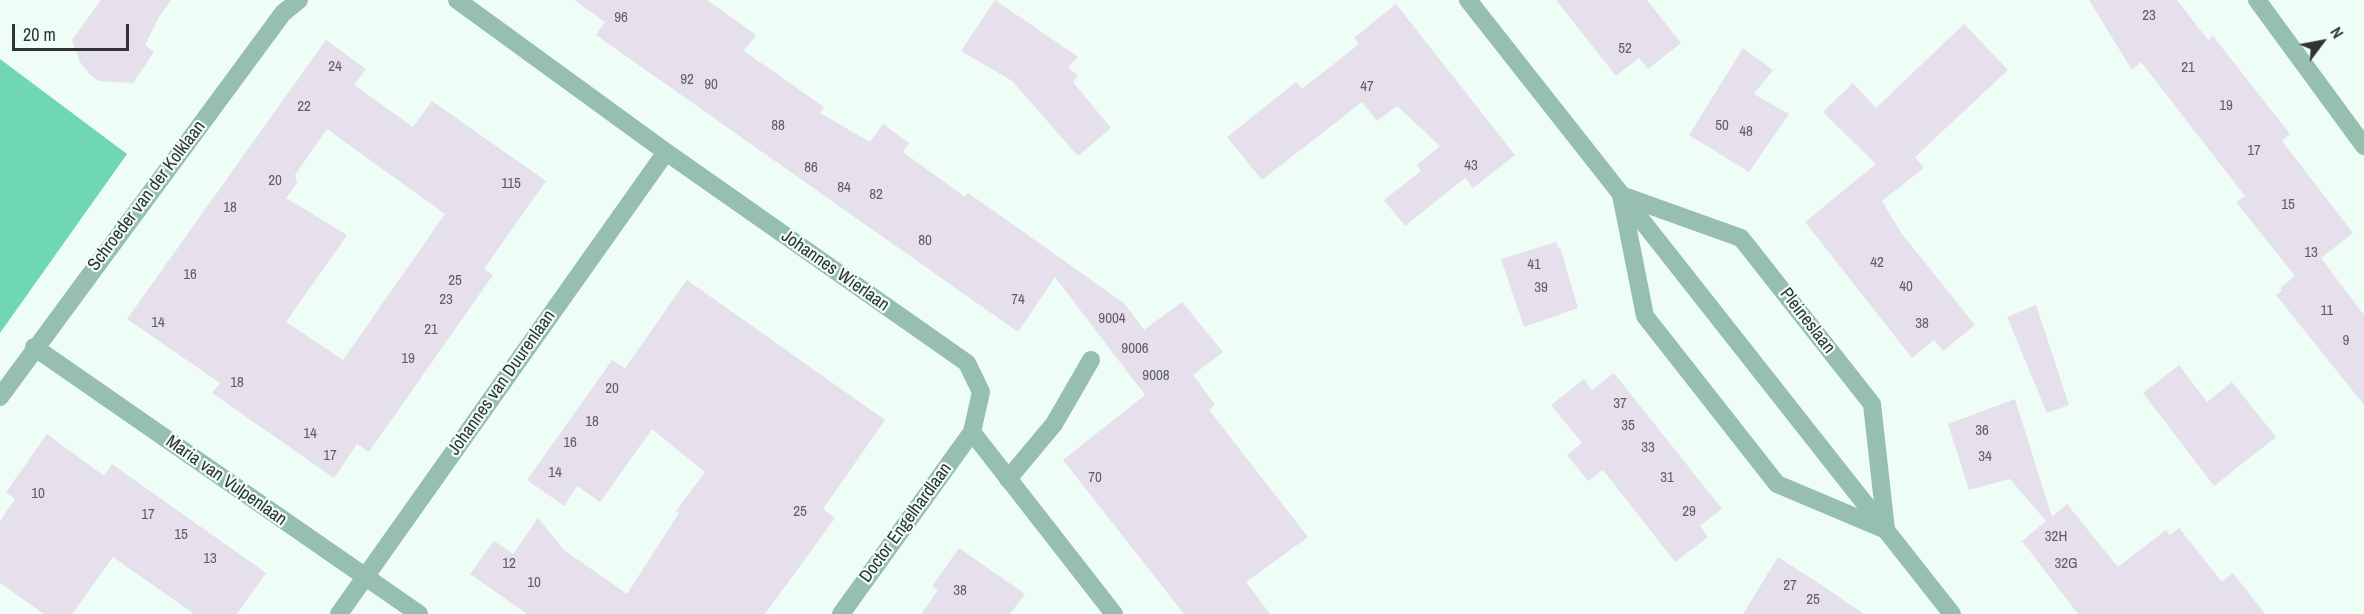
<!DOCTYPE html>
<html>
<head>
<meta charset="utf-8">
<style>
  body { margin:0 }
  #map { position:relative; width:2364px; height:614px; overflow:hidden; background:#effdf7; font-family:"Archivo Narrow",sans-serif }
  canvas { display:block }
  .north { position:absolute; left:2292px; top:12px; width:60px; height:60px; -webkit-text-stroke:4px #effdf7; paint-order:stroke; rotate:58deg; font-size:16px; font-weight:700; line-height:24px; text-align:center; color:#303533 }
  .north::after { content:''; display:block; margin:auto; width:21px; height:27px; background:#303533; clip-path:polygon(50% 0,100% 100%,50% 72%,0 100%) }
  .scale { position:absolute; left:12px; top:24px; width:117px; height:27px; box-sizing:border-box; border:3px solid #303533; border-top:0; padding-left:8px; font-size:18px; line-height:21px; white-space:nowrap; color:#303533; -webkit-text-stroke:4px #effdf7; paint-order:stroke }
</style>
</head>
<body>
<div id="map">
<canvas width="2364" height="614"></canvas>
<div class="north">N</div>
<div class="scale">20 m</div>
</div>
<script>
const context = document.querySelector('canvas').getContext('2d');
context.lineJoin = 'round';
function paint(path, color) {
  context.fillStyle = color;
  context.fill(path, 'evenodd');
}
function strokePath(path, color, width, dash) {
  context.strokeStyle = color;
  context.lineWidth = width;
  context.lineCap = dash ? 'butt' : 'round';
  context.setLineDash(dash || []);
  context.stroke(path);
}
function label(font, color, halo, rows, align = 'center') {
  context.font = font + ' "Archivo Narrow",sans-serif';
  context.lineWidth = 4.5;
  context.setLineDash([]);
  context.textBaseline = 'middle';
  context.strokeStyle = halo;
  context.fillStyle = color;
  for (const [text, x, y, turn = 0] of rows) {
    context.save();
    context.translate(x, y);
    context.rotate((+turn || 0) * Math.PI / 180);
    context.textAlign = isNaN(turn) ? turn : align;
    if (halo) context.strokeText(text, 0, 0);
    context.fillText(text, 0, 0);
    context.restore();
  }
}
const forest = new Path2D(`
  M 0,59 L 127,154 L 0,333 Z`);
const building = new Path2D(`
  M 101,0 L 171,0 L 159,17 L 145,45 L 154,52 L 133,83 L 99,81 L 90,75 L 80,62 L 72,40 Z
  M 574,0 L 707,0 L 756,35 L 744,51 L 824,107 L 820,113 L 870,142 L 883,124 L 909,143 L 903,152 L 965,197 L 968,193 L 981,202 L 1125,304 L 1144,330 L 1182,302 L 1223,352 L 1193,375 L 1215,405 L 1209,410 L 1308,537 L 1246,582 L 1270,614 L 1184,614 L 1063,460 L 1145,395 L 1055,277 L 1018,332 L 596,35 L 605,22 Z
  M 995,0 L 1078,57 L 1068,67 L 1078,76 L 1073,82 L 1111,128 L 1078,156 L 1012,81 L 961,51 Z
  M 1556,0 L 1647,0 L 1681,43 L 1648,69 L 1639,58 L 1616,76 Z
  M 2089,0 L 2177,0 L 2208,40 L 2213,36 L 2290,134 L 2282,141 L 2353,233 L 2321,258 L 2364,315 L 2364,405 L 2276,295 L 2282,291 L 2280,288 L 2295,276 L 2236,202 L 2245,196 L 2141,62 L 2132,70 Z
  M 1396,4 L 1515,155 L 1473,188 L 1465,178 L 1405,226 L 1384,200 L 1421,171 L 1417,165 L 1440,146 L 1397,106 L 1377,121 L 1362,102 L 1262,180 L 1227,137 L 1296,82 L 1302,89 L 1359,44 L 1354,38 Z
  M 1964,24 L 2008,70 L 1915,157 L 1924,168 L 1882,201 L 1902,234 L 1975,325 L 1943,351 L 1934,340 L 1912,358 L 1805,222 L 1876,164 L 1823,112 L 1853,83 L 1876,108 Z
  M 326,40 L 366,69 L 354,85 L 413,127 L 432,101 L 546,181 L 484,269 L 493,275 L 369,452 L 357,444 L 334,478 L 212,393 L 220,383 L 127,319 ZM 327,129 L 445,214 L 343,360 L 286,322 L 347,235 L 286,198 L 297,183 L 295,175 Z
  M 1743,48 L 1773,70 L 1754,94 L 1789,114 L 1749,172 L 1689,135 Z
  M 1556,242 L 1558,248 L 1560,247 L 1578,308 L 1524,327 L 1501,259 Z
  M 687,280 L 885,420 L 823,509 L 835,518 L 765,614 L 527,614 L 470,574 L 494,541 L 513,554 L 538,518 L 564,550 L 627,594 L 679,513 L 676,511 L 705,472 L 652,429 L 600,502 L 577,486 L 564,506 L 527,480 L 612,360 L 625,368 Z
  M 2036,305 L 2069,405 L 2047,413 L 2007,317 Z
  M 2179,365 L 2207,402 L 2232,382 L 2276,437 L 2214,486 L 2143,393 Z
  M 1614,373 L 1722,509 L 1700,526 L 1708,537 L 1675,562 L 1603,470 L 1588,481 L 1567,455 L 1582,443 L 1551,405 L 1584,379 L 1592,390 Z
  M 2015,399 L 2052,517 L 2067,504 L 2118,567 L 2166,530 L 2170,535 L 2179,528 L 2222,582 L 2233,573 L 2265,614 L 2078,614 L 2022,541 L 2046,521 L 2010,479 L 1969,490 L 1948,424 Z
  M 47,434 L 104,476 L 112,464 L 266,573 L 237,614 L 194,614 L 113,557 L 72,614 L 44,614 L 0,583 L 0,521 L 15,499 L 6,492 Z
  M 959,548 L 1025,594 L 1010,614 L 921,614 L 938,590 L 932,586 Z
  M 1778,557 L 1820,584 L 1864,614 L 1743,614 Z`);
const lane = new Path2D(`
  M 1621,195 L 1741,238 L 1872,404 L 1886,530 L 1777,484 L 1645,316 Z
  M 1008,479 L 1054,424 L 1091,360`);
const street = new Path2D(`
  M 457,0 L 666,152 L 967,363 L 981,392 L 972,432 L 1114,614
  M 1468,0 L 1952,614
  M 2257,0 L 2364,146
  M 34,347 L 419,614
  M 0,397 L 283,13 L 299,0
  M 339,614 L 666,152
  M 841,614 L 972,432`);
const numberNames = [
  ["23",2149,16],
  ["96",621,18],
  ["52",1625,49],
  ["24",335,67],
  ["21",2188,68],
  ["92",687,80],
  ["90",711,85],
  ["47",1367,87],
  ["19",2226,106],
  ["22",304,107],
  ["88",778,126],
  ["50",1722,126],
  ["48",1746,132],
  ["17",2254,151],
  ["43",1471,166],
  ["86",811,168],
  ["20",275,181],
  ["115",511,184],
  ["84",844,188],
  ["82",876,195],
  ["15",2288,205],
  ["18",230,208],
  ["80",925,241],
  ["13",2311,253],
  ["42",1877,263],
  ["41",1534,265],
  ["16",190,275],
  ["25",455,281],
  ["40",1906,287],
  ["39",1541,288],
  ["23",446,300],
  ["74",1018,300],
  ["11",2327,311],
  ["9004",1112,319],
  ["14",158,323],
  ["38",1922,324],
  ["21",431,330],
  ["9",2346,341],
  ["9006",1135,349],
  ["19",408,359],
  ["9008",1156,376],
  ["18",237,383],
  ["20",612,389],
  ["37",1620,404],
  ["18",592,422],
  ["35",1628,426],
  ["36",1982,431],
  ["14",310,434],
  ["16",570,443],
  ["33",1648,448],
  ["17",330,456],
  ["34",1985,457],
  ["14",555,473],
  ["70",1095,478],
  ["31",1667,478],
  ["10",38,494],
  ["25",800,512],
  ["29",1689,512],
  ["17",148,515],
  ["15",181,535],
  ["32H",2056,537],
  ["13",210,559],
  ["12",509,564],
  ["32G",2066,564],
  ["10",534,583],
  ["27",1790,586],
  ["38",960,591],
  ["25",1813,600]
];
const streetNames = [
  ["Schroeder van der Kolklaan",147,196,-53],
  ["Johannes Wierlaan",835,271,35],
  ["Pleineslaan",1807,321,52],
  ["Johannes van Duurenlaan",502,383,-55],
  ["Maria van Vulpenlaan",226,481,35],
  ["Doctor Engelhardlaan",906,523,-54]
];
paint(forest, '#6fd7b5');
paint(building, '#e6e0ec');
strokePath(lane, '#96bfaf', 18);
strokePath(street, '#96bfaf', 18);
label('15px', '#5e6061', null, numberNames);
label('18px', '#303533', '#effdf7', streetNames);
</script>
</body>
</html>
